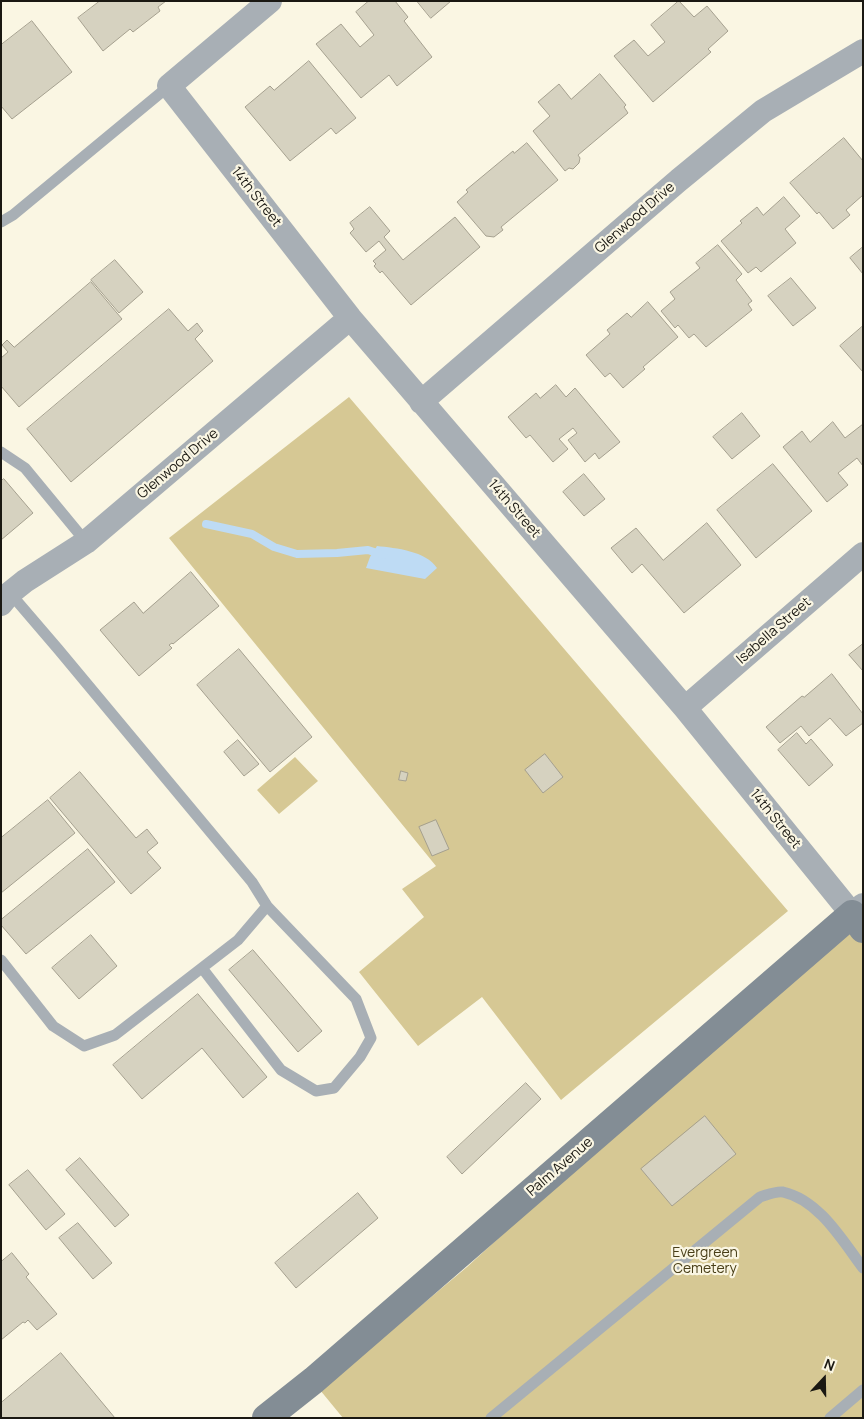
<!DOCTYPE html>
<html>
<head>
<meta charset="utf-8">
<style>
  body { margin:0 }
  #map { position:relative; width:864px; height:1419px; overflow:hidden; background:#faf6e3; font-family:Manrope,sans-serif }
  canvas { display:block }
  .frame { position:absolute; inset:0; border:2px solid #1a1812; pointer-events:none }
  .north { position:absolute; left:799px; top:1354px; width:50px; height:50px; -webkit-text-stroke:4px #faf6e3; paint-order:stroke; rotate:21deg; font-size:14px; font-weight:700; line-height:20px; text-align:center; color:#1a1812 }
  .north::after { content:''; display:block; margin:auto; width:18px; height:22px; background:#1a1812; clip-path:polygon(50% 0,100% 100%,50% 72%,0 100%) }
</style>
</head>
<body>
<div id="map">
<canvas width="864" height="1419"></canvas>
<div class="frame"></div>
<div class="north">N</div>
</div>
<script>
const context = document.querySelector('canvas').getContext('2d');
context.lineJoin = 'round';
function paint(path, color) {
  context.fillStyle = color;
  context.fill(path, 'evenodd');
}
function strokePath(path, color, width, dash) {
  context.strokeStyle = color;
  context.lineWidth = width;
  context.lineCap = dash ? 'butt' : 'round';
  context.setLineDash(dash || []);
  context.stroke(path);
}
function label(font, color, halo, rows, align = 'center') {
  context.font = font + ' Manrope,sans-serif';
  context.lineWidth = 4.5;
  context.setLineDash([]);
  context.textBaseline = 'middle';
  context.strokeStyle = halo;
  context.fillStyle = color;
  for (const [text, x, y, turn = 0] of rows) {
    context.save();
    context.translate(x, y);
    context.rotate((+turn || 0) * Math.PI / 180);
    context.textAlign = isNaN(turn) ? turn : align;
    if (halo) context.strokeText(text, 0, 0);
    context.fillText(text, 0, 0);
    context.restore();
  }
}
const green = new Path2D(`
  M 349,397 L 788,911 L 561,1100 L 482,997 L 418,1046 L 359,972 L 424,917 L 402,889 L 436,866 L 169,538 Z
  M 295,757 L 318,781 L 279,814 L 257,790 Z
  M 863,913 L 863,1418 L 343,1418 L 320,1390 L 467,1267 L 760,998 Z`);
const water = new Path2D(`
  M 377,546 C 396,548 426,551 437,568 L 425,579 L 366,568 L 370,557 Z`);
const stream = new Path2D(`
  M 206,524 L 252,534 L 274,547 L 297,554 L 337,553 L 368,550 L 383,555`);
const building = new Path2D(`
  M 100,1 L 166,1 L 158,7 L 160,11 L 133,32 L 130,29 L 103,51 L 78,18 Z
  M 369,1 L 395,1 L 408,17 L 404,21 L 432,57 L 397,86 L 389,75 L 361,98 L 316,44 L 341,24 L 360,47 L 374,35 L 356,12 Z
  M 417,1 L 451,1 L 431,18 Z
  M 679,1 L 694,17 L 707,6 L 728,31 L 708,49 L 711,52 L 653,102 L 614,56 L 634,40 L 648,56 L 665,42 L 651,25 Z
  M 32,21 L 72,72 L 12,119 L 1,106 L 1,45 Z
  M 309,61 L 356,118 L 336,134 L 331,128 L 290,161 L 245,107 L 270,86 L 274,90 Z
  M 600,74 L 626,105 L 624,107 L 628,113 L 578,155 L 580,158 L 579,163 L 573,169 L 569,168 L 565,171 L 533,131 L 550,116 L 538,102 L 559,84 L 571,99 Z
  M 844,138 L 863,161 L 863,195 L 846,210 L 850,215 L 833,229 L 819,212 L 817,214 L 790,183 Z
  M 527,143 L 558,180 L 501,227 L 503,230 L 494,237 L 486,236 L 457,202 L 468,192 L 466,190 L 513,151 L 514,153 Z
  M 784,197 L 800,216 L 785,229 L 796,243 L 761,272 L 756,267 L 748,273 L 721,241 L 742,223 L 740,221 L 757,207 L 763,215 Z
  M 370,207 L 390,231 L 384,237 L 403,260 L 455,217 L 480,247 L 411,305 L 382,271 L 380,273 L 374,266 L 376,264 L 373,261 L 386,250 L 379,241 L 366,252 L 350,233 L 354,229 L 350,223 Z
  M 718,245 L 742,274 L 736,280 L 752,301 L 748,304 L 752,310 L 706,347 L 694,334 L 689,338 L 678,325 L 675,328 L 661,311 L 675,299 L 670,292 L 700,268 L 696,263 Z
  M 863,247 L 863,274 L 850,258 Z
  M 115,260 L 143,292 L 119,313 L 91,280 Z
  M 791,278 L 816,308 L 793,326 L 768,296 Z
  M 91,282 L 122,319 L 19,407 L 1,386 L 1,358 L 8,352 L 2,345 L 7,340 L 14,347 Z
  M 648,302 L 678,337 L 643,367 L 645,369 L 623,388 L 610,373 L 605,377 L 586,355 L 610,334 L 607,330 L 627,313 L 631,317 Z
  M 169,309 L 188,331 L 197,323 L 203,331 L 195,339 L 213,361 L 71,482 L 27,429 Z
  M 863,326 L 863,372 L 840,346 Z
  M 556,385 L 566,397 L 575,388 L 620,442 L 599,459 L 595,453 L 585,462 L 568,440 L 577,433 L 573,428 L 559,439 L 568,449 L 553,462 L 530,435 L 526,438 L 508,417 L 536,393 L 540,398 Z
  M 742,413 L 760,436 L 732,459 L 713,437 Z
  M 833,422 L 845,438 L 863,424 L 863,466 L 857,458 L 838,473 L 848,485 L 827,502 L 783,447 L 802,431 L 810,442 Z
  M 773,464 L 812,511 L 756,558 L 717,510 Z
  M 584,474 L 605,499 L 584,516 L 563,492 Z
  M 4,479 L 33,513 L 1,540 L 1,481 Z
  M 707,523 L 741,565 L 684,613 L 642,564 L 632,573 L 611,548 L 636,528 L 663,560 Z
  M 191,572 L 219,606 L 173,644 L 172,643 L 169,645 L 172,648 L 139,676 L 100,630 L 134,602 L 143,613 Z
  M 863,644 L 863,671 L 849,655 Z
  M 239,649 L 312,737 L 270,772 L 197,685 Z
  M 832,674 L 863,714 L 863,723 L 846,736 L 830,718 L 809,736 L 801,726 L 780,743 L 766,727 L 802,696 L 804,697 Z
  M 797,733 L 806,744 L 811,739 L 833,765 L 809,786 L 778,750 Z
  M 238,740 L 259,764 L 244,776 L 224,752 Z
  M 545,754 L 563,777 L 543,793 L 525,770 Z
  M 401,771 L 408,773 L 406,781 L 399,780 Z
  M 80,772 L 136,838 L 147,829 L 158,843 L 147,852 L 161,868 L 131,894 L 50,798 Z
  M 48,800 L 75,833 L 1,893 L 1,838 Z
  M 436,820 L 449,849 L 432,856 L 419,827 Z
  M 88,849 L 115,882 L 26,954 L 1,925 L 1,920 Z
  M 91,935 L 117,966 L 79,999 L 52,968 Z
  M 253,950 L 322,1031 L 298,1052 L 229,970 Z
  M 198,994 L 267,1077 L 243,1098 L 202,1048 L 142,1099 L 113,1065 Z
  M 526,1083 L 541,1099 L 462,1174 L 447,1157 Z
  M 705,1116 L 736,1154 L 672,1206 L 641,1169 Z
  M 80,1158 L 129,1215 L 115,1227 L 66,1170 Z
  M 28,1170 L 65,1214 L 46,1230 L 9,1185 Z
  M 358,1193 L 378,1218 L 296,1288 L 275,1263 Z
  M 78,1223 L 112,1263 L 93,1279 L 59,1238 Z
  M 12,1253 L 29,1274 L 26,1277 L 57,1314 L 37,1330 L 28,1320 L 25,1323 L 23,1322 L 1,1340 L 1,1262 Z
  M 61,1353 L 115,1418 L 1,1418 L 1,1403 Z`);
const lane = new Path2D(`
  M 1,222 L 13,215 L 169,86
  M 1,452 L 25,468 L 86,542
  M 1,960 L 53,1026 L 84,1046 L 115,1035 L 238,940 L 267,906 L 252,882 L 58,649 L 10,593
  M 202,968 L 281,1070 L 316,1091 L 334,1088 L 360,1057 L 371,1038 L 356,999 L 267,906
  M 491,1418 L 760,1197 C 767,1195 776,1191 783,1192 C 819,1200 842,1240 863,1268
  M 830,1418 L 863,1390`);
const street = new Path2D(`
  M 270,1 L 169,86 L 350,318 L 685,708 L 852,914 L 863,905
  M 421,402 L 679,180 L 763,111 L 863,51
  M 1,604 L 10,593 L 25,581 L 86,542 L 350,318
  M 685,708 L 863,554`);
const secondary = new Path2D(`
  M 266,1418 L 314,1380 L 852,914 L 863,929`);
const streetNames = [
  ["14th Street",256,197,52],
  ["Glenwood Drive",635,218,-41],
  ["Glenwood Drive",178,464,-40],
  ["14th Street",514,509,49],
  ["Isabella Street",774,631,-41],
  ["14th Street",775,819,51],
  ["Palm Avenue",560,1167,-41]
];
const parkNames = [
  ["Evergreen",705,1253],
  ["Cemetery",705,1269]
];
paint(green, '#d6c894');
paint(water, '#bedbf4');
strokePath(stream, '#bedbf4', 8);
paint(building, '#d6d2c0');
strokePath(building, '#a5a08f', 1);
strokePath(lane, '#a8afb5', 11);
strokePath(street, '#a8afb5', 24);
strokePath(secondary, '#838d95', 28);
label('14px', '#1a1812', '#faf6e3', streetNames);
label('14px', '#483e17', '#faf6e3', parkNames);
</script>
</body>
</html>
